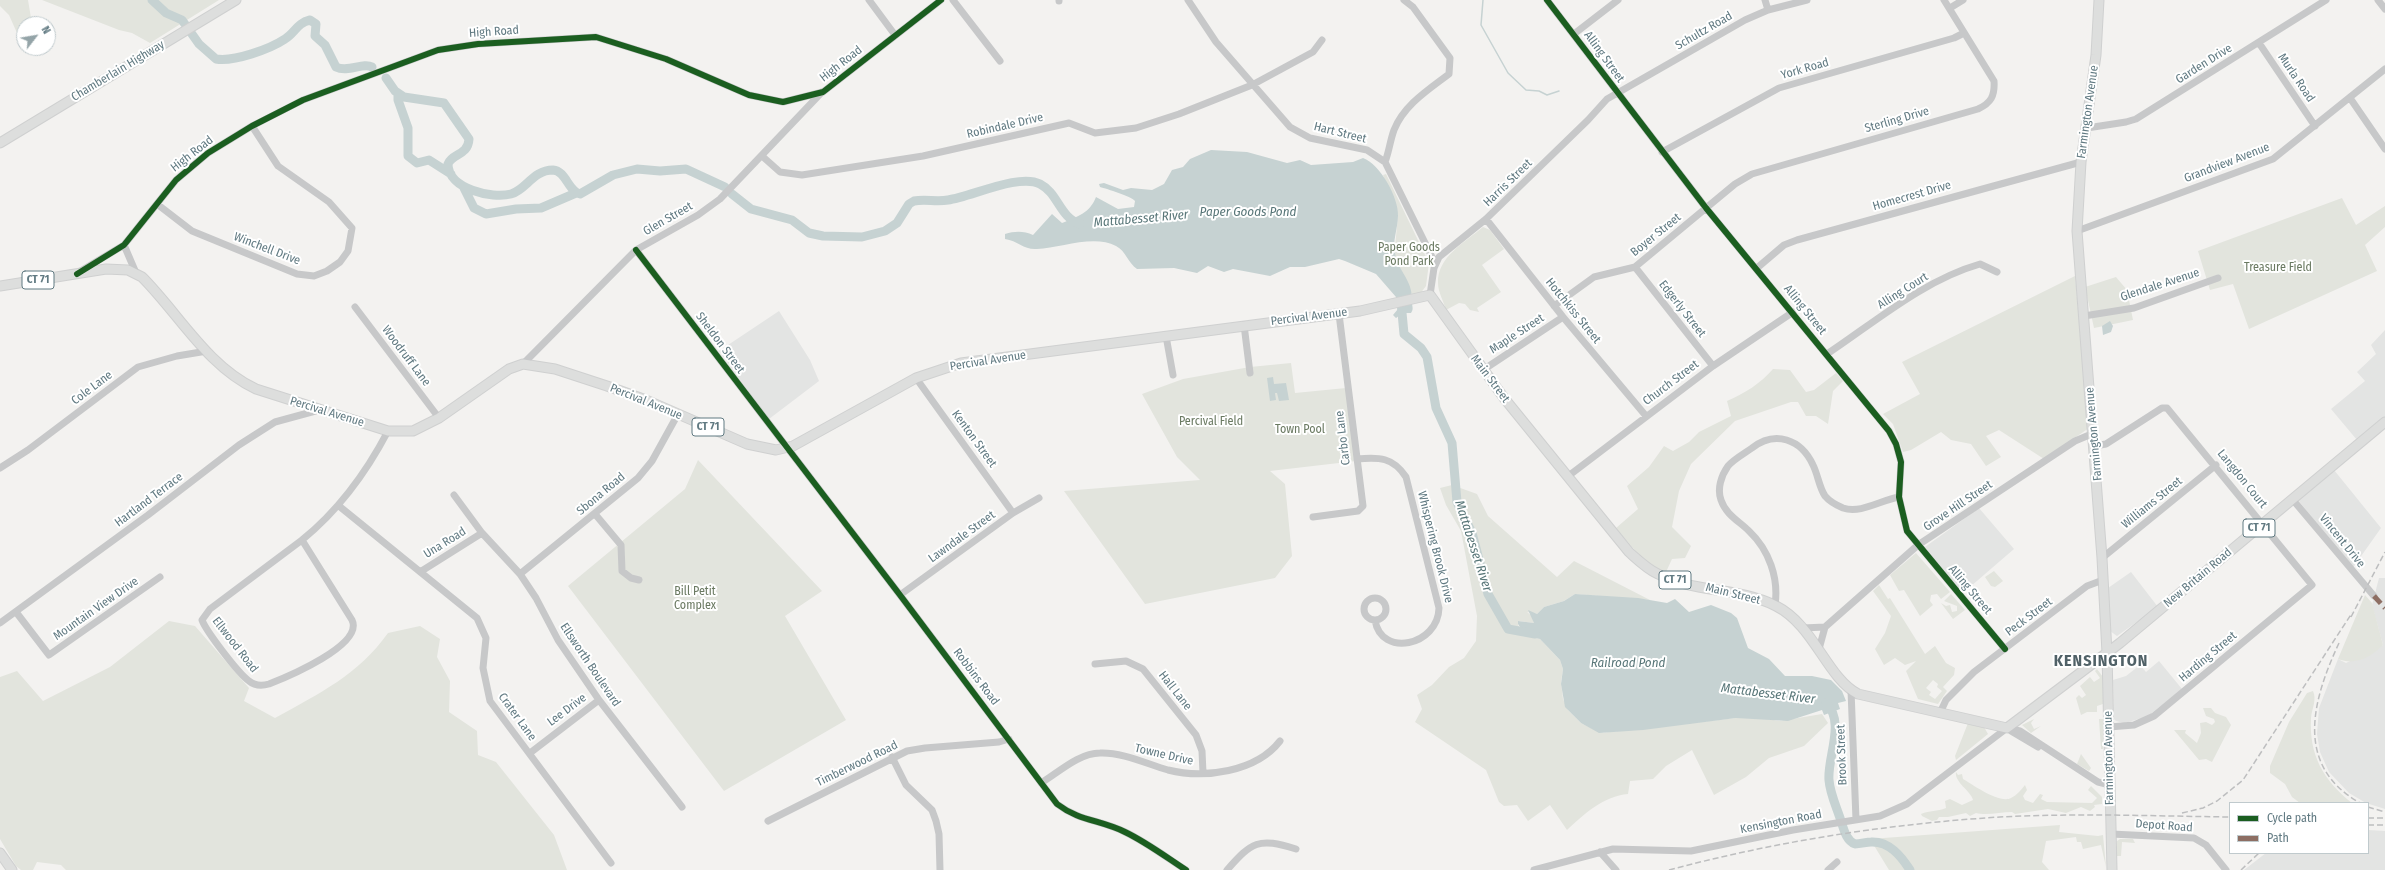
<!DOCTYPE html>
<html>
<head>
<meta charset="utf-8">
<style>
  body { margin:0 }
  #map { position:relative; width:2385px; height:870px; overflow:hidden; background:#f3f2f0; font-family:"Fira Sans Condensed",sans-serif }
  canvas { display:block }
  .legend { position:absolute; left:2229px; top:802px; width:140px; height:52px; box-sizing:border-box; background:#fff; border:1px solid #c0cacd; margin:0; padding:5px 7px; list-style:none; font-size:12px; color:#617a82 }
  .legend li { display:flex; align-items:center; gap:8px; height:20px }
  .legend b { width:20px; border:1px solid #c0cacd }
  .north { position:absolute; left:16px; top:16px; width:40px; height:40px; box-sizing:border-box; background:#fff; border:1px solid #c0cacd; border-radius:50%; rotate:59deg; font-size:11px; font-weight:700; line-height:16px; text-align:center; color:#617a82 }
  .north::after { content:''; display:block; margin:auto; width:14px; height:18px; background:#94a4a8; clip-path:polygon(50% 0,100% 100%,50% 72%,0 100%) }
</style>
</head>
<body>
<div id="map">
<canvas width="2385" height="870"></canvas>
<ul class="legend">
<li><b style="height:5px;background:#1b5e20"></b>Cycle path</li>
<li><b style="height:5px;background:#8d6e63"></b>Path</li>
</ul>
<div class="north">N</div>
</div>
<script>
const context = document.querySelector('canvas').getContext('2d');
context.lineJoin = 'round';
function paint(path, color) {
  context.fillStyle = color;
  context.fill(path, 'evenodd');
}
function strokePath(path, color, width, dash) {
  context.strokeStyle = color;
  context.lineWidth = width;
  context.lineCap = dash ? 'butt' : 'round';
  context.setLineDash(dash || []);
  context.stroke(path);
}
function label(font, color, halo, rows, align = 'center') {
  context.font = font + ' "Fira Sans Condensed",sans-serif';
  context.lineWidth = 4;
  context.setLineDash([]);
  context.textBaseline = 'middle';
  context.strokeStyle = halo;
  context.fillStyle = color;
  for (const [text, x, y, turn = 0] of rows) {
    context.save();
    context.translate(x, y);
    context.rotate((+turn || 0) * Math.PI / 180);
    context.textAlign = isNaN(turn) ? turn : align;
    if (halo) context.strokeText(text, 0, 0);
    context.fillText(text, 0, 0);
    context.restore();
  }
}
const built = new Path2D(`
  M 779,311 L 810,360 L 819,381 L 769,419 L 719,351 Z
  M 2385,330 L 2385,418 L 2357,440 L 2331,409 L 2365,381 L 2357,372 L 2376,354 L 2371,345 Z
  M 2334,470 L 2381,528 L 2352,569 L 2298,500 Z
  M 1979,508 L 2014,549 L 1963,593 L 1925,547 Z
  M 2131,572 L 2158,607 L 2117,636 L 2110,631 L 2108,588 Z
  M 2379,578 L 2385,578 L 2385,809 L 2366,803 L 2349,793 L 2329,772 L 2320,752 L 2317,734 L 2319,708 L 2338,659 L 2346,663 L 2383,645 L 2372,605 Z
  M 2159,661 L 2182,689 L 2147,717 L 2124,723 L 2116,721 L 2114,719 L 2113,680 L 2126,676 L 2140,665 L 2146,672 Z
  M 2368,830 L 2385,831 L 2385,870 L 2244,870 L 2266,853 L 2368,853 Z`);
const green = new Path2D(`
  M 0,0 L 28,0 L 32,24 L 24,24 L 24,40 L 17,33 L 9,15 L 0,6 Z
  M 42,0 L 219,0 L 150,43 L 132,33 L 119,30 Z
  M 1386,174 L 1429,263 L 1426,286 L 1420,294 L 1412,295 L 1394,257 L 1398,216 L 1383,175 Z
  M 2342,198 L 2356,225 L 2385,206 L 2385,227 L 2365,245 L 2377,271 L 2249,329 L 2233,284 L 2210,290 L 2198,251 Z
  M 1483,227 L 1490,230 L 1504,249 L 1482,265 L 1501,292 L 1477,308 L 1479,312 L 1470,310 L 1465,304 L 1459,303 L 1446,310 C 1444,302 1438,292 1438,283 C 1437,257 1465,242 1483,227 Z
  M 2075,276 L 2089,428 L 2044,459 L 1999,430 L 1986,436 L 2001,457 L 1986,466 L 1971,444 L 1951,440 L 1941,432 L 1911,450 L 1903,452 L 1893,424 L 1883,414 L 1920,394 L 1902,362 Z
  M 2116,277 L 2127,290 L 2133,320 L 2094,328 L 2085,287 Z
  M 1291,363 L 1295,393 L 1346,388 L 1356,461 L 1270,471 L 1285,484 L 1292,556 L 1275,578 L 1145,604 L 1064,491 L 1200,480 L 1177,457 L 1142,394 L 1183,379 L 1250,367 Z
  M 1773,369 L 1790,370 L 1806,392 L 1814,390 L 1836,373 L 1843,381 L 1833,391 L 1828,424 L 1816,416 L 1806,416 L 1798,402 L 1791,402 L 1735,421 L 1691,464 L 1679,491 L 1672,527 L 1691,546 L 1685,558 L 1672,559 L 1666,572 C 1646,567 1629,543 1616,528 L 1638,509 L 1627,486 L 1649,467 L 1664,446 L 1673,451 L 1689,442 L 1699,432 L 1731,416 L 1727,401 C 1745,393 1760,384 1773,369 Z
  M 698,460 L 822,591 L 785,616 L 846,720 L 724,791 L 568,586 L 685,489 Z
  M 1452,485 L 1477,494 L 1488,516 L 1557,577 L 1574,561 L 1650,600 L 1575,594 L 1564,601 L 1544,607 L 1537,614 L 1527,612 L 1533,617 L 1534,623 L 1518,621 L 1518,625 L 1525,635 L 1540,639 L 1560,660 L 1563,669 L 1561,682 L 1563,699 L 1568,710 L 1581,723 L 1601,733 L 1736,718 L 1761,718 L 1780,721 L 1822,714 L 1828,723 L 1804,746 L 1769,758 L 1746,777 L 1714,795 L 1692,750 L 1666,766 L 1653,779 L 1630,781 L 1628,794 C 1604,796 1584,814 1567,830 L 1550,805 L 1528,821 L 1517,805 L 1504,806 L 1499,802 L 1486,770 L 1415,722 L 1422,709 L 1417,695 L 1432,685 L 1449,667 L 1464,658 L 1476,641 L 1477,616 L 1461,531 L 1446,505 L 1440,488 Z
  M 1916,553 L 1950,592 L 1941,599 L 1937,594 L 1931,595 L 1930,601 L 1933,605 L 1920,616 L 1904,590 L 1899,591 L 1890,575 Z
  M 1994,571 L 2003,581 L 1995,587 L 1991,586 L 1985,577 Z
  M 1879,585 L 1888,599 L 1890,598 L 1925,654 L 1935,646 L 1946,663 L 1955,668 L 1954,675 L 1943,687 L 1947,691 L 1938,704 L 1918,699 L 1906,671 L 1916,661 L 1905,665 L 1895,658 L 1884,665 L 1875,649 L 1885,633 L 1891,616 L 1873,591 ZM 1933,680 L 1938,684 L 1937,687 L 1942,691 L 1935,699 L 1929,695 L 1931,692 L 1926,688 Z
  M 1951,594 L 1965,610 L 1953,619 L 1941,603 L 1946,606 L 1950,605 L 1952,612 L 1957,611 L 1957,606 L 1944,601 Z
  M 2365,595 L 2372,603 L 2383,645 C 2371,657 2355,666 2338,659 Z
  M 169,621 L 195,626 L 249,688 L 244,701 L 275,718 C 320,693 358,675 388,633 L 420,626 L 440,639 L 437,657 L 450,681 L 449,712 L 477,731 L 478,755 L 496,762 L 554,835 L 567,870 L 66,870 L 61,865 L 37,862 L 33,870 L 21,870 L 16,866 L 0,839 L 0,677 L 17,671 L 43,701 L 110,667 Z
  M 2097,669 L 2103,677 L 2103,704 L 2097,706 L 2097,712 L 2087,712 L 2081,715 L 2076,698 L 2079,695 L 2082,698 L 2086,695 L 2080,686 L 2090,677 L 2094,682 L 2100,678 L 2095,671 Z
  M 2313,691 C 2317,700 2312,708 2311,718 C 2309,755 2323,780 2352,803 L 2300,803 L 2292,797 L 2285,784 L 2270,773 L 2270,766 L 2289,722 L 2307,693 Z
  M 2203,708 L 2211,708 L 2215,713 L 2226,717 L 2231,725 L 2212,762 L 2206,759 L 2199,760 L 2174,730 L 2186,730 L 2185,733 L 2197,743 L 2201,733 L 2200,723 L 2206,722 L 2212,725 L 2215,722 L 2214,719 L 2206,716 Z
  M 2034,719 L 2031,723 L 2034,729 L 2041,726 L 2031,733 L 2022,725 Z
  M 2099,719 L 2103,719 L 2103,749 L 2101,749 Z
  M 1968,723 L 1984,727 L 1988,734 L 1956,760 L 1955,756 Z
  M 2081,754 L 2091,768 L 2089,771 L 2077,764 Z
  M 1956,772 L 1958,775 L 1962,774 L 1963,779 C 1973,785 2000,804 2011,798 C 2017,795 2021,790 2025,785 L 2027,790 L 2023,796 L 2025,800 L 2033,803 L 2040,794 L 2043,795 L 2041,799 L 2047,802 L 2092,803 L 2097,798 L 2088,790 L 2091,786 L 2102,797 L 2102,804 L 2094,805 L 2095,807 L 2090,811 L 2081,807 L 2066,813 L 2048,809 L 2015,814 L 2012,812 C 2001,812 1986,816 1976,813 L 1970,816 L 1966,813 L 1948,817 L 1939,817 L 1937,820 L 1932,821 L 1922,816 L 1921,814 C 1930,810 1937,812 1946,808 L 1945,801 L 1950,799 L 1962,805 L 1973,800 C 1971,791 1954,782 1956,772 Z
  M 2060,825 L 2059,832 L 2098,836 L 2103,835 L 2106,867 L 2101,845 L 2083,849 L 2081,842 L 2077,842 L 2076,837 L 2046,841 L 2042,862 L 2049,870 L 1889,870 L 1870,839 Z
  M 2120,839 L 2133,839 L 2135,843 L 2122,842 L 2121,856 L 2117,856 L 2117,841 Z`);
const water = new Path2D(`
  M 1211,150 L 1247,152 L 1287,163 L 1300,160 L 1311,165 L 1353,162 L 1363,158 C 1380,164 1399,198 1398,216 C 1398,228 1392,242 1395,253 C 1398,272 1413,279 1412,302 C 1412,307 1414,309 1411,313 L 1403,313 L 1396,318 L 1393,315 L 1398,309 L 1396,297 L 1376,274 L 1345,261 L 1339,259 L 1305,267 L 1290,267 L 1270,276 L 1233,269 L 1224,272 L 1208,266 L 1197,273 L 1174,268 L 1137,269 C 1128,263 1126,251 1116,246 C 1094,234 1060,248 1037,249 C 1024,250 1018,241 1005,239 L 1005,234 C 1015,231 1024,231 1033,235 L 1052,214 L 1062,223 C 1077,217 1090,213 1096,197 L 1118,209 L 1134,207 L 1135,201 C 1131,196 1107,189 1100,187 L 1099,184 L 1104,183 L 1123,190 L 1131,188 L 1152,190 L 1164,184 L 1172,170 L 1183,167 L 1190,159 Z
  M 2110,321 L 2113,326 L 2111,332 L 2103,335 L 2102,326 Z
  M 1273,377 L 1274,384 L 1286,383 L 1289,400 L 1279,401 L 1277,393 L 1275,393 L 1276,400 L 1270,401 L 1267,378 Z
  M 1575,594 L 1638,598 L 1667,603 L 1675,599 L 1689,612 L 1711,605 L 1731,613 L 1737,618 L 1748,648 L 1769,659 L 1785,676 L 1812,676 L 1831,680 L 1842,691 L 1846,701 L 1838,703 L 1840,709 L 1824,715 L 1822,710 L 1788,721 L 1736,718 L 1643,730 L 1599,733 L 1581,723 L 1565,707 L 1561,684 L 1563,669 L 1560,660 L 1540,639 L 1526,636 L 1518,624 L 1518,621 L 1534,623 L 1528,610 L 1537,614 L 1544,607 L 1564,601 Z`);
const stream = new Path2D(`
  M 1483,0 L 1481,25 L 1508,73 L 1526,90 L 1539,91 L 1547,95 L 1559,91`);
const river = new Path2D(`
  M 152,0 L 166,13 L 182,20 L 199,44 L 216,59 C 234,62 270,49 285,39 C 295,33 297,23 310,20 L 316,24 L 315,36 L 325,45 L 336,67 C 348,73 363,62 372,67
  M 386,78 L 395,91 L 404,97 L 444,103 L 469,139 C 468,156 452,153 448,164 C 448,189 492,199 511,194 C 526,190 533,170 553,170 C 566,171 568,191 580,194 L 613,175 L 637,169 L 660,171 L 686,169 L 725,187
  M 398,94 L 398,100 L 408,128 L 408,156 L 417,163 L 429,160 L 451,174
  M 464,188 L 474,208 L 486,214 L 516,209 L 541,208 L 576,193
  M 732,194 L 751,209 L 792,220 L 809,233 L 823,236 L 862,237 L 885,231 L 897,223 L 909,204 L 914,201 C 925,199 937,202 948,200 C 971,197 1019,173 1040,184 C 1058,193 1060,218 1080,224
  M 1401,302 L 1404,334 L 1421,348 L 1427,357 L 1436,408 L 1452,443 L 1457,502 L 1472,533 L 1488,594 L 1508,629 L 1535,634
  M 1826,703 C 1846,722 1827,757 1829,780 C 1830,794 1837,808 1841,821 C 1844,830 1846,840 1855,844 C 1861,844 1866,842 1871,842 C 1889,841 1901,856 1910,870`);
const minor = new Path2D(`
  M 869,0 L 895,35
  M 953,0 L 1000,61
  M 1188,0 L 1216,42 L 1290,127 L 1310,138 L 1367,150 L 1385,162 L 1435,263
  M 1547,0 L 1706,208 L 1889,431 L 1896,444 L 1901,462 L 1899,497 L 1907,531 L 2005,649
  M 1765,0 L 1768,10
  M 2378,0 L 2385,9
  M 1059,1 L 1059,0
  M 1950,8 L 1963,0
  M 1574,34 L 1618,0
  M 2259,43 L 2315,126
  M 2350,98 L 2385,149
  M 2087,128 L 2126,122 L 2136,119 L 2326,0
  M 1662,152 L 1779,88 L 1954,38 L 1964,33
  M 762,156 L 780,172 L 802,175 L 923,156 L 1069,123 L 1095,133 L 1136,128 L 1179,114 L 1252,85 L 1313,52 L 1322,40
  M 1385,162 C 1389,152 1390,141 1394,130 C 1404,105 1428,90 1449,74 L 1450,58 L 1413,7 L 1404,0
  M 157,204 L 192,231 L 297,274 L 314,276 L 327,271 L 340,262 L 348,251 L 352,228 L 329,202 L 278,166 L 252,126
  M 1486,219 L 1563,317 L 1646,416
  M 2077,231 L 2273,159 L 2385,69
  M 124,245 L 136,273
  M 636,250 L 900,595 L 1057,804 C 1079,821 1101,820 1125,832 C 1146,842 1166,857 1186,870
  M 1635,267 L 1713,366
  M 1757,268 L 1784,245 L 1797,240 L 2081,162
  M 79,272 L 124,245 L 176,180 L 208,153 L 252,126 L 303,100 L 438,50 L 478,44 L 596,37 L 666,59 L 749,95 L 783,102 L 823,92 L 941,0
  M 1430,295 L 1434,268 L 1439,257 L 1486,219 L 1588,120 L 1607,99 L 1745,20 L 1768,10 L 1807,0
  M 1554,306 L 1594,277 L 1635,267 L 1735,184 L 1752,174 L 1978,109 C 1991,103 1995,96 1994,81 L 1944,0
  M 355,307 L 439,418
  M 2084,316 L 2134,308 L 2218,278
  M 1244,325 L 1250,373
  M 1166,336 L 1173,375
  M 1827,354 C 1875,322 1924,280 1980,264 L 1997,272
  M 523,364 L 636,250 L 698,215 L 720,199 L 822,92
  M 1483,370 L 1563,317
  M 916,378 L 1013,513
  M 2095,446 L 2106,444 L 2162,408 L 2167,408 L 2312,585 L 2154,716 L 2134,725 L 2109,727
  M 1357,459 C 1379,457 1393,457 1406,477 L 1439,608 C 1438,646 1381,658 1375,620
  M 0,468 L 28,450 L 138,367 L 177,356 L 207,351
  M 1567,477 L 1713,366 L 1793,312
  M 454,495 L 482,533 L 520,574 L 536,598 L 558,640 L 599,700 L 682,807
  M 2293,500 L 2374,596
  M 339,506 L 477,618 L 486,638 L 483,668 L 490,701 L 611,863
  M 595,514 L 621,545 L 622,571 L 631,578 L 639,580
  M 1313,517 L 1358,511 L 1363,506 L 1339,314
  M 302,540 L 352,620 C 364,645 287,677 269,684 C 262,686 255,686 249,681 C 238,673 206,631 202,620 L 210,609 Z
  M 302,540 C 339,510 366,473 388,431
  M 2102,558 L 2216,465
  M 420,572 L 482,533
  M 520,574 L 638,478 L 652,461 L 678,414
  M 900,595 L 1013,513 L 1039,498
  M1364 609a11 11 0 1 1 22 0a11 11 0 1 1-22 0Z
  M 1775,605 C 1779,578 1769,550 1749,531 C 1739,521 1726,515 1721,500 C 1717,489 1721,476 1728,466 C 1734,459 1745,453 1752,448 C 1775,430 1801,439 1813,465 C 1818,475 1819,487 1825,496 C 1830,502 1836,505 1843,508 C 1861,514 1881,500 1899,497
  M 16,612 L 49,655 L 160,577
  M 0,623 L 148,515 L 239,445 L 275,422 L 319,410
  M 1803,628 L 1825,627 L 1918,545 L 2075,441 L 2094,433
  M 1819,649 L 1825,627
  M 1095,664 L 1126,661 L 1143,669 L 1196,735 L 1202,751 L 1203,773
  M 1851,690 L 1856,820
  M 1940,713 L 1946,700 L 1974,672 L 2087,586 L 2103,580
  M 2007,728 L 2020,731 L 2098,782 L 2110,785
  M 2011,731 L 2038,747
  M 530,753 L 599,700
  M 892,757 L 906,785 L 932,810 L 936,821 L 939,834 L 940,870
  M 1041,783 C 1059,772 1079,753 1100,753 C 1122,752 1147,764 1168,770 C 1204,779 1256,772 1280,741
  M 768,821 L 907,751 L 925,748 L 999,742 L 1009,739
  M 2111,834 L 2194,838 L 2206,845 L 2226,870
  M 1600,852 L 1616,870
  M 1227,870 C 1252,842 1258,837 1296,849
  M 1534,870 L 1613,849 L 1691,851 L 1793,830 L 1880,816 L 1907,804 L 2007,728
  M 1828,870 L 1837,862`);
const major = new Path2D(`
  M 2099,0 L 2096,55 L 2081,162 L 2077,231 L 2102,558 L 2107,653 L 2112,870
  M 0,143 L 236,0
  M 0,286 L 106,269 L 128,270 L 142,277 C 179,314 207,366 256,389 L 388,431 L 413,431 L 439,418 L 509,369 L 523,364 L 555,369 L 607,386 L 646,400 L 747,444 L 776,450 L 793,446 L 916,378 L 961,363 L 1360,311 L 1430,295 L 1504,398 L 1629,552 C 1638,560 1647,569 1658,574 C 1694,593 1739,587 1776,606 C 1814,625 1827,678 1858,694 L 2007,728 L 2120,643 L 2385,422
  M 0,853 L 12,870`);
const rail = new Path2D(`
  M 2351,617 L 2385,552
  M 2339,643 C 2313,699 2293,765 2360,803
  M 2368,807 L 2385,812
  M 2182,813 L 2203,808 L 2217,801 L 2243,780 L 2352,613
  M 2368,818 L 2385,818
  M 2368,825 L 2385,825
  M 1669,870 C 1778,841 1888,824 2000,817 C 2077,813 2154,816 2230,817
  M 2241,870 L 2259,853`);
const quiet = new Path2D(`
  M 2374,596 L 2385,608`);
const cycleway = new Path2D(`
  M 1547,0 L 1706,208 L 1889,431 L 1896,444 L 1901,462 L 1899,497 L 1907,531 L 2005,649
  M 636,250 L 900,595 L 1057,804 C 1079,821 1101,820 1125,832 C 1146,842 1166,857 1186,870
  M 77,274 L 124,245 L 176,180 L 208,153 L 252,126 L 303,100 L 438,50 L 478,44 L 596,37 L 666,59 L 749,95 L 783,102 L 823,92 L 941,0`);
const shields = [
  [38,280,32],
  [708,427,32],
  [2259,528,32],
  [1675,580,32]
];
const shieldNames = [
  ["CT 71",38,280],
  ["CT 71",708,427],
  ["CT 71",2259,528],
  ["CT 71",1675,580]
];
const streetNames = [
  ["Schultz Road",1704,31,-30],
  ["High Road",494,32,-4],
  ["Alling Street",1604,57,54],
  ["High Road",841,64,-38],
  ["Garden Drive",2204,64,-32],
  ["York Road",1805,69,-16],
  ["Chamberlain Highway",118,71,-31],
  ["Murla Road",2296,78,56],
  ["Farmington Avenue",2088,112,-82],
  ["Sterling Drive",1897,120,-16],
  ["Robindale Drive",1005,126,-13],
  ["Hart Street",1340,133,14],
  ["High Road",192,154,-38],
  ["Grandview Avenue",2227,163,-21],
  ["Harris Street",1508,183,-44],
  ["Homecrest Drive",1912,196,-16],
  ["Glen Street",668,219,-30],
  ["Boyer Street",1656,235,-39],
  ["Winchell Drive",267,249,21],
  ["Glendale Avenue",2160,285,-18],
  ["Alling Court",1903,291,-32],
  ["Edgerly Street",1682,309,52],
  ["Alling Street",1805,310,51],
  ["Hotchkiss Street",1573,311,51],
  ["Percival Avenue",1309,317,-7],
  ["Maple Street",1517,334,-33],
  ["Sheldon Street",720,343,53],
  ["Woodruff Lane",406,356,53],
  ["Percival Avenue",988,361,-9],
  ["Main Street",1490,379,53],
  ["Church Street",1671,383,-37],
  ["Cole Lane",92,388,-37],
  ["Percival Avenue",646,402,22],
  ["Percival Avenue",327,412,17],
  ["Farmington Avenue",2094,434,-95],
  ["Carbo Lane",1343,438,-97],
  ["Kenton Street",974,439,54],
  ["Langdon Court",2242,479,51],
  ["Sbona Road",601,494,-40],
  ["Hartland Terrace",149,500,-37],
  ["Williams Street",2152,503,-39],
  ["Grove Hill Street",1958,506,-34],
  ["Lawndale Street",962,537,-36],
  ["Vincent Drive",2342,541,51],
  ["Una Road",445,543,-32],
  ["Whispering Brook Drive",1435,547,76],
  ["New Britain Road",2198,578,-40],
  ["Alling Street",1970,590,50],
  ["Main Street",1733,594,14],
  ["Mountain View Drive",96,609,-35],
  ["Peck Street",2029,617,-37],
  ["Ellwood Road",235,645,52],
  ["Harding Street",2208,657,-40],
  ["Ellsworth Boulevard",590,665,56],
  ["Robbins Road",976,677,53],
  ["Hall Lane",1175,691,52],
  ["Lee Drive",567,710,-37],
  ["Crater Lane",517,717,54],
  ["Towne Drive",1164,755,13],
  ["Brook Street",1842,755,-92],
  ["Farmington Avenue",2109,758,-91],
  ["Timberwood Road",857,764,-26],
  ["Kensington Road",1781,822,-11],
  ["Depot Road",2164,826,4]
];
const parkNames = [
  ["Paper Goods",1409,248],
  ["Pond Park",1409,262],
  ["Treasure Field",2278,268],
  ["Percival Field",1211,422],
  ["Town Pool",1300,430],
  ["Bill Petit",695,592],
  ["Complex",695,606]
];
const waterNames = [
  ["Paper Goods Pond",1248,212],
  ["Mattabesset River",1141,219,-5],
  ["Mattabesset River",1473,546,72],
  ["Railroad Pond",1628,663],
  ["Mattabesset River",1768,694,7]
];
const districtNames = [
  ["KENSINGTON",2101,662]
];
paint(built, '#e3e4e3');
paint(green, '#e2e4dd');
paint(water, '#c6d2d2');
strokePath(stream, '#c6d2d2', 1.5);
strokePath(river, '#c6d2d2', 9);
strokePath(major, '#cfd0d0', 11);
strokePath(minor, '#c7c8c9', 7);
strokePath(major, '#dddedd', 9);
strokePath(rail, '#bdbebf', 1.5, [6, 3]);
strokePath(quiet, '#8d6e63', 5, [10, 5]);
strokePath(cycleway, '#1b5e20', 6);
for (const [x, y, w] of shields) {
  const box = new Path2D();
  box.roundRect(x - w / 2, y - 9, w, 18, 3);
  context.fillStyle = '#fff';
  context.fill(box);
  strokePath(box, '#617a82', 1);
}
label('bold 11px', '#617a82', null, shieldNames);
label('12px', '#617a82', '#fff', streetNames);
label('12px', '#6a7961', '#fff', parkNames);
label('italic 13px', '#587678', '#fff', waterNames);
context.letterSpacing = '1px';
label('bold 16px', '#506167', '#fff', districtNames);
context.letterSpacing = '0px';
</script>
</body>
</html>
